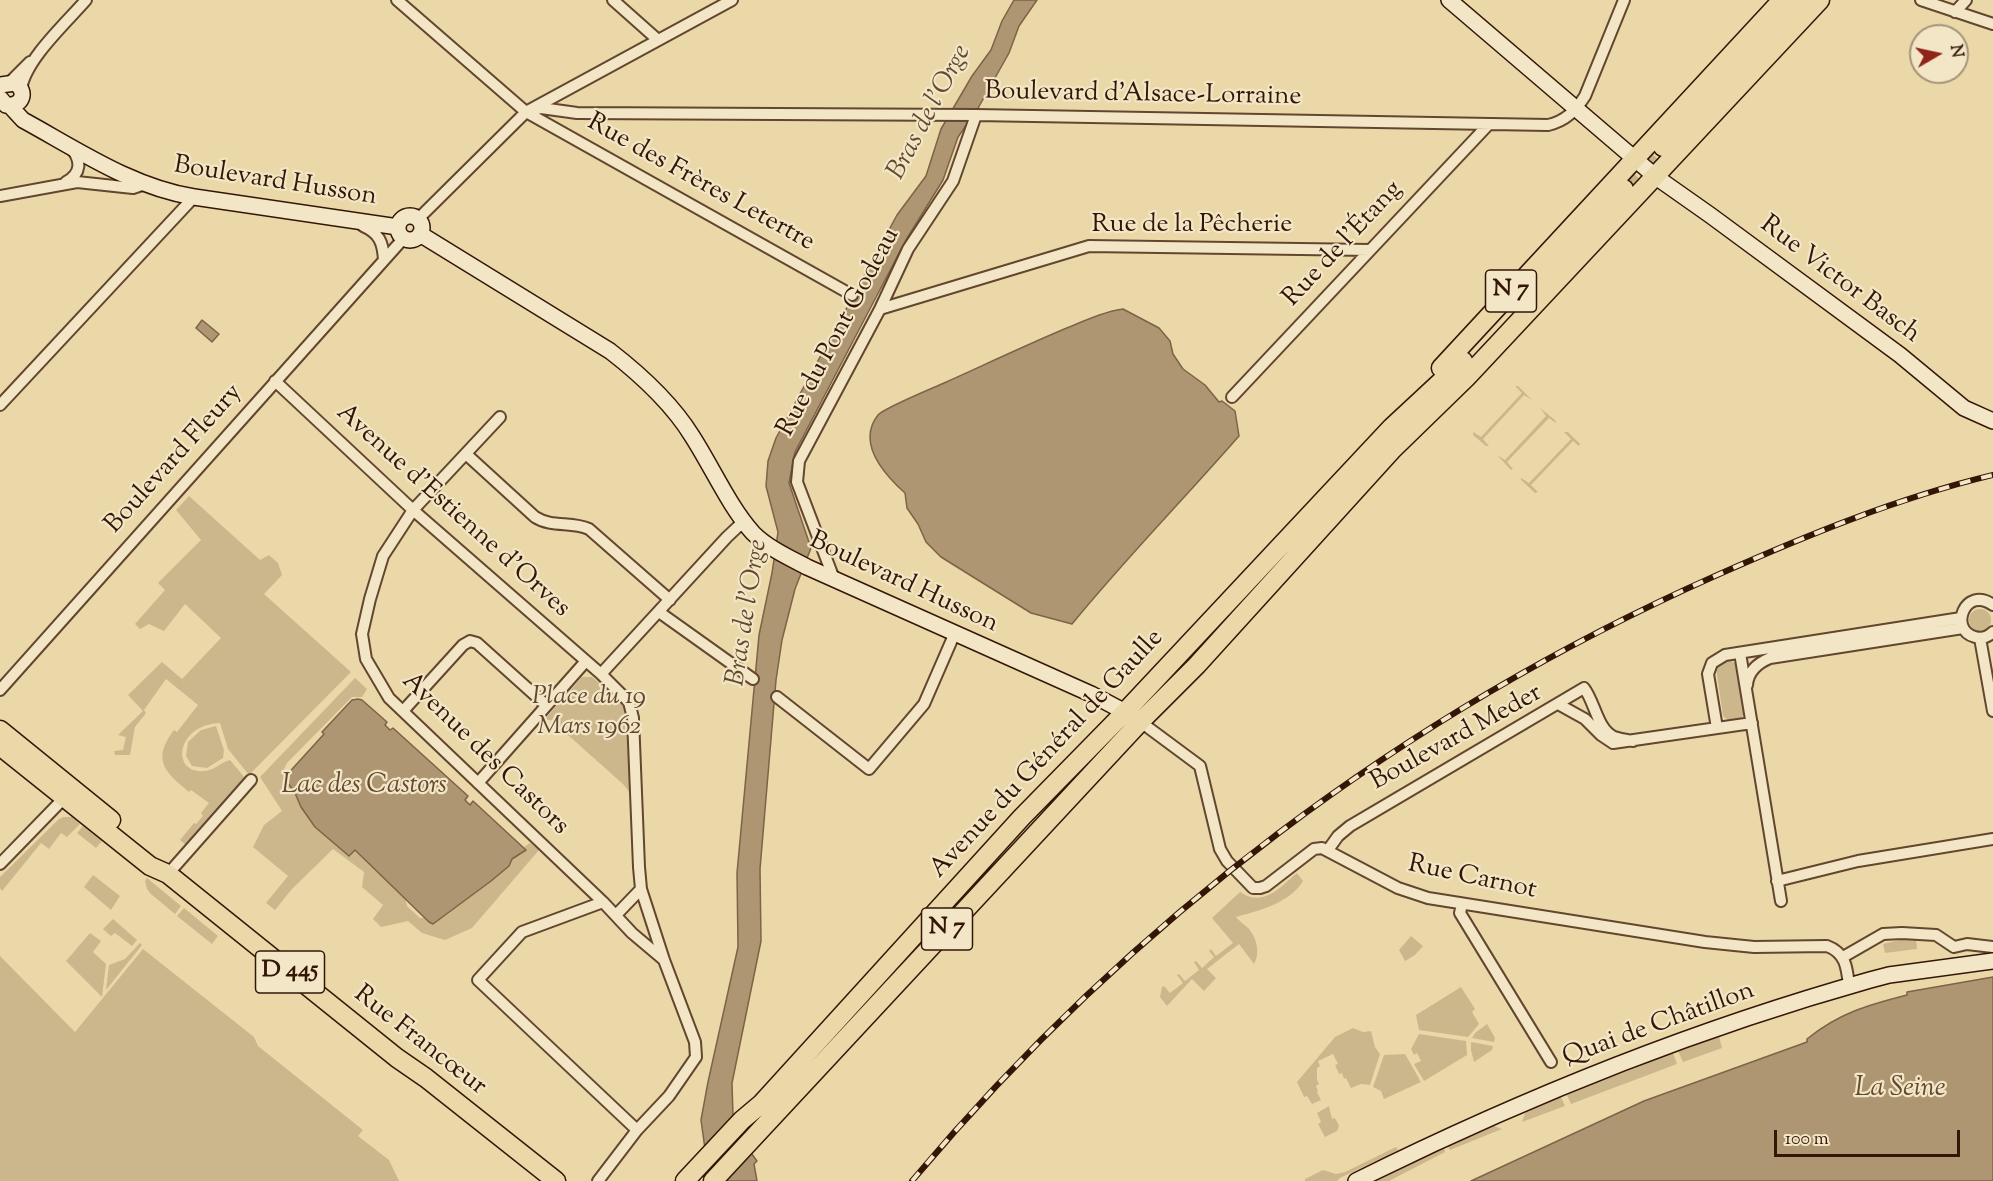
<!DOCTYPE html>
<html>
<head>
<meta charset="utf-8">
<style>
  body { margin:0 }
  #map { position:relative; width:1993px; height:1181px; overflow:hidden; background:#ebd8a8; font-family:"Sorts Mill Goudy",serif }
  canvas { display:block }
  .north { position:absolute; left:1909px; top:24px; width:60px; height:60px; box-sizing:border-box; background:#f2e6c6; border:2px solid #a6937a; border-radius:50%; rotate:81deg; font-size:16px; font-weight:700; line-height:24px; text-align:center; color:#341607 }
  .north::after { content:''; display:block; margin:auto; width:21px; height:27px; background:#8f2418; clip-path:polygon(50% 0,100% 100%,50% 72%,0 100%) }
  .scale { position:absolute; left:1774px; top:1130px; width:186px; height:27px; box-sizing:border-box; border:3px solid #341607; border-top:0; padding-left:8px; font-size:18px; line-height:21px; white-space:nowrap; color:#341607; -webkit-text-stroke:4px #f2e6c6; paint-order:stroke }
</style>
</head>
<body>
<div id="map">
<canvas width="1993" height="1181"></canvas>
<div class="north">N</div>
<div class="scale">100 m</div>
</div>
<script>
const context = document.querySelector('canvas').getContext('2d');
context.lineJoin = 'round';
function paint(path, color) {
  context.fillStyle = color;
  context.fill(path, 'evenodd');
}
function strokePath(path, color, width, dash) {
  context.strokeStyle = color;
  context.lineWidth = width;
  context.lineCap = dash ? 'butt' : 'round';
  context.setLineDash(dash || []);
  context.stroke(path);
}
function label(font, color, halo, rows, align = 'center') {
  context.font = font + ' "Sorts Mill Goudy",serif';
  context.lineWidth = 4.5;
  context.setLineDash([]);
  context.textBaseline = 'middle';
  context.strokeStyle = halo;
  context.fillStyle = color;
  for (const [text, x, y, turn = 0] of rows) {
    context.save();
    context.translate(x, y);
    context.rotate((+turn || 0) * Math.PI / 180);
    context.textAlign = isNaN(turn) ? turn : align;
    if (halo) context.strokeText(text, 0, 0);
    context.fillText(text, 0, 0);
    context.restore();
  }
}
const green = new Path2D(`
  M 1515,386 L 1518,386 L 1532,400 L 1524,395 L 1483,439 L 1489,446 L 1486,446 L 1473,435 L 1473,432 L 1481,437 L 1522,393 Z
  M 1540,408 L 1555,420 L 1556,423 L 1549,418 L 1507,462 L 1513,469 L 1511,470 L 1497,455 L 1505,460 L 1546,416 Z
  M 1564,432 L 1568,432 L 1580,444 L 1579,446 L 1573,441 L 1531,485 L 1538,492 L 1535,493 L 1521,480 L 1521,478 L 1529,483 L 1571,439 Z
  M 189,496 L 260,560 L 269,555 L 278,563 L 282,575 L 264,594 L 351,672 L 249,775 L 228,749 L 220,723 C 175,725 171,774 204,771 C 214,771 221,762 230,760 L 245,778 L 244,781 L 188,847 L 180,840 L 194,823 L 196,824 L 203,816 L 201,813 L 209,803 L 191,790 L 189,792 C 165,772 151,760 174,730 L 177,732 L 198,705 L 166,679 L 144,710 L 146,713 L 135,727 L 130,755 L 115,755 L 114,751 L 123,750 L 126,737 L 118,735 L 143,711 L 128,695 L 162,662 L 182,679 L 221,638 L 185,604 L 164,631 L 149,624 L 140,629 L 135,624 L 165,590 L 158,583 L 201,540 L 176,510 Z
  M1969 620a11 11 0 1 1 22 0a11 11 0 1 1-22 0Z
  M 1725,661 L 1731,661 L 1737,664 L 1745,713 C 1740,722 1730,723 1723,716 L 1716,668 Z
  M 582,677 L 592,677 L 622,702 L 626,712 L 630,793 L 623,784 L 551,720 L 544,720 Z
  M 355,678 L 367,689 L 362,697 L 352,697 L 287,763 L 284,769 L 286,775 L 283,782 L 299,790 L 404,893 L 407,906 L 420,918 L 438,918 L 508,858 L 530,843 L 539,850 L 472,928 L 445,940 L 422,933 L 408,921 L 381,927 L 373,919 L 383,905 L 362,887 L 364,872 L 333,849 L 292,889 L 275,910 L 266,903 L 288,876 L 253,847 L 264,825 L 282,811 L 260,777 Z
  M 216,726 L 224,750 L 223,758 L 207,768 L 192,766 L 186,756 L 188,742 L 201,730 Z
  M 64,817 L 72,817 L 80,824 L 67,837 L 61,833 L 49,849 L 41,843 L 2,891 L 0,888 L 0,877 L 59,819 Z
  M 83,826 L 102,841 L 96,848 L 77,833 Z
  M 1297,873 L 1303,881 C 1291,902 1259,911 1236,917 C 1240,922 1243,923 1247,927 C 1256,935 1261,953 1254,964 L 1239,944 L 1207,969 L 1216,978 L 1204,991 L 1192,979 L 1167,1006 L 1160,997 L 1162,987 L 1164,986 L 1170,993 L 1183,983 L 1177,975 L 1179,974 L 1185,981 L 1199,970 L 1194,962 L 1196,961 L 1202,968 L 1214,957 L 1209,951 L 1211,949 L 1216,956 L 1233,943 L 1212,918 L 1240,892 C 1264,908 1280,887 1297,873 Z
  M 93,875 L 120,896 L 111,910 L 84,887 Z
  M 147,878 L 181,906 L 175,914 L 151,894 L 147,889 L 145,881 Z
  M 184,908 L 218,936 L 212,944 L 177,916 Z
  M 113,919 L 137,940 L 132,946 L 115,933 L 111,936 L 103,929 Z
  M 90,933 L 101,941 L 93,952 L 106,964 L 102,997 L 66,961 Z
  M 1411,936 L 1423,946 L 1415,955 L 1405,961 L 1399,950 Z
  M 1908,938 L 1916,939 L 1917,949 L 1885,953 L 1883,944 Z
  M 140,943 L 142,945 L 106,990 L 109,965 L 125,959 Z
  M 143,949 L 254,1037 L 258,1046 L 363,1130 L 358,1136 L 389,1160 L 399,1181 L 0,1181 L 0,956 L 75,1032 Z
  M 1461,987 L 1475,1009 L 1472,1012 L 1479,1024 L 1468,1037 L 1419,1030 L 1416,1015 Z
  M 1487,1024 L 1495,1038 L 1494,1042 L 1472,1038 L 1475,1033 Z
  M 1353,1028 L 1363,1032 L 1371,1031 L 1375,1047 L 1380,1054 L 1370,1085 L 1361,1084 L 1351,1088 L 1346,1078 L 1344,1079 L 1342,1073 L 1339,1074 L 1335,1065 L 1338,1064 L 1333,1054 L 1318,1061 L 1320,1066 L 1317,1068 L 1317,1080 L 1319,1084 L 1316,1086 L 1318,1091 L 1317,1092 L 1321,1100 L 1312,1104 L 1307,1096 L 1304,1097 L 1297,1082 L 1335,1037 Z
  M 1419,1034 L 1466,1041 L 1467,1055 L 1424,1081 L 1414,1064 L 1421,1061 L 1417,1053 L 1414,1055 L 1411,1049 Z
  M 1719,1036 L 1722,1048 L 1683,1062 L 1678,1051 Z
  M 1471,1042 L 1493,1046 L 1492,1050 L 1474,1062 L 1471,1050 Z
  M 1673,1053 L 1677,1064 L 1571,1104 L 1567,1095 Z
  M 1405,1054 L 1421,1082 L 1384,1099 L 1381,1091 L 1373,1087 L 1384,1055 Z
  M 1561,1097 L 1565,1106 L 1522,1122 L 1525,1113 Z
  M 1329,1106 L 1332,1119 L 1335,1118 L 1339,1126 L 1337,1131 L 1325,1137 L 1318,1124 L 1321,1122 L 1317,1113 Z
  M 1494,1126 L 1502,1129 L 1450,1150 L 1447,1145 Z
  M 1396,1147 L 1398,1150 L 1340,1178 L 1337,1181 L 1305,1181 L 1305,1179 L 1323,1170 L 1336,1174 L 1345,1172 Z
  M 1444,1147 L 1445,1152 L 1389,1181 L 1375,1181 Z`);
const water = new Path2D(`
  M 1014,0 L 1037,0 L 1019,26 L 1009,53 L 977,110 L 958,137 L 943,180 L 906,240 L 795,452 L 789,483 L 811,548 L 795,589 L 782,640 L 776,680 L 760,869 L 761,941 L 732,1083 L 733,1116 L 740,1138 L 757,1161 L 754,1164 L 757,1181 L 713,1181 L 708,1171 L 701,1120 L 708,1082 L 738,947 L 737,873 L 759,635 L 772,573 L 778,532 L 766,486 L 768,461 L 776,438 L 897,215 L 926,176 L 941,129 L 972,76 L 991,50 L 1002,21 Z
  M 1123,309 L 1159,328 L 1170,341 L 1173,354 L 1183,369 L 1205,385 L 1219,402 L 1222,401 L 1235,411 L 1239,436 C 1184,499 1125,559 1072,624 L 1031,613 L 941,557 L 926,542 L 918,524 L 907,508 L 905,493 C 885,475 856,443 878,415 C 884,408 933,388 944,383 C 984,365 1022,347 1062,330 C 1082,322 1102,312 1123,309 Z
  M 202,320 L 219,334 L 212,342 L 196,328 Z
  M 358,699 L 362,700 L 387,722 L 385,725 L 390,730 L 393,728 L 468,796 L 465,800 L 470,805 L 473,801 L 526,850 L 512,859 L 509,866 L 491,881 L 433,924 L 429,922 L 355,850 L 349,856 L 315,827 L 301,807 L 295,793 L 284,778 L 324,734 L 322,732 L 352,700 Z
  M 1993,977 L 1993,1181 L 1471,1181 L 1644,1101 L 1807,1042 L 1807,1039 C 1839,1013 1868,1005 1907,995 L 1907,992 Z`);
const primaryTunnel = new Path2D(`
  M 1624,189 L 1663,147`);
const street = new Path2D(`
  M 397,0 L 526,112 L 852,295
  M 613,0 L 658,40
  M 1921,0 L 1993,24
  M 1955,12 L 1966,0
  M 9,83 L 30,62
  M 21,89 C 26,59 66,23 86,0
  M 526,112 L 541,108 L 577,113 L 976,115 L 1548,125 C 1566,121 1576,110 1585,96 L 1624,0
  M 66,182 C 81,174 82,161 71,148
  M 0,196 L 77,182 L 133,188 L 145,184
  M 418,219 L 526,112 L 732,0
  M 363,226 C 379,233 383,242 384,260
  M 880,309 L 1089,246 L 1370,250
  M 275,381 L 413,510 L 601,674 L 629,702 L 633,718 L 639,867 L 641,889 L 664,960 L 695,1042 L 696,1057 L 669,1096 L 637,1130 L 598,1181
  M 1232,397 L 1488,125
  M 0,405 L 194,197
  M 500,417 L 413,510 L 383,556 L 370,599 L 362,634 L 366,659 L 389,698 L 603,902 L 632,933 L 664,960
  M 466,454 L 535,517 C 552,528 571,521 589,529 L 670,600
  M 834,579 L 797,482 L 799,461 L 880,309 L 908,249 L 953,181 L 976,115
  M 1993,605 C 1965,585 1948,630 1975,637 C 1982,639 1988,637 1993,632
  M 659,612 L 753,679
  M 1980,638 L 1993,711
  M 1740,653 L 1781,901
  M 601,674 L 727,537 L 744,521
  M 1747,685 C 1748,671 1758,663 1770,658 L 1963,628
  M 0,690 L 403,239
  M 777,697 L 869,769 L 924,704 L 954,635
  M 1558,704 L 1585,719 L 1601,735 L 1613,743 L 1752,723
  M 403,711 L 463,645 L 470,641 L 477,643 L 546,705
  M 1138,720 L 1200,766 L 1220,849 L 1227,861 L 1253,888 L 1260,888 L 1266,886 L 1314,849 L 1322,848 L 1398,888 L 1428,898 L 1705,942 L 1754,947 L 1827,946 C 1846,953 1847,968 1849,986
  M 1717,728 L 1708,674 L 1712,663 L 1725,655 L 1961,618
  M 478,783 L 586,661
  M 1328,850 L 1338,836 L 1350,826 L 1584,688 C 1595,702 1597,729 1614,737 C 1620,739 1627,740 1633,741
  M 0,864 L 67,795
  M 168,874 L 251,780
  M 1777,881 L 1858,861 L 1993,839
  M 603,902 L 522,932 L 478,980 L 637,1130
  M 1462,904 L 1460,913 L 1551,1062
  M 616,915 L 641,889
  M 1843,957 L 1883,934 L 1902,933 L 1936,935 L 1954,947 L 1967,944 L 1993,947`);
const secondary = new Path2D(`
  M 1449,0 L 1656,177 L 1710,215 L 1900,355 L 1964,408 L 1993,421
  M 0,85 L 15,83 C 28,92 22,107 6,105 L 0,98
  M 10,106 L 23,120 C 78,150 132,187 194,197 L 398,227
  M398 228a12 12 0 1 1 24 0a12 12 0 1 1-24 0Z
  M 420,234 L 610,351 C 641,375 671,402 692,436 C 712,467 729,506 753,533 C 768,548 788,557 807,567 L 1091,694 L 1125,712
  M 1356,1181 C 1521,1099 1692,1030 1870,980 L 1889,975 L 1993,961`);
const primary = new Path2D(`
  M 1663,147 L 1801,0
  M 1518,302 L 1624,189
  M 1441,368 L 1782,0
  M 0,730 L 111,820
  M 0,746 L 150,866 L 168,874 L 397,1058 L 426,1078 L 556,1181
  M 685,1181 L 742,1120 L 761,1104 L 1022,817 L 1125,712 L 1392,427 L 1463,361
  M 713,1181 L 1141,721 L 1197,665 L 1393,449 L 1466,378 L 1820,0`);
const rail = new Path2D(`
  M 912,1181 C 1130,921 1405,714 1715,576 C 1805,536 1897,498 1993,475`);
const shields = [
  [1511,291,51],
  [947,929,51],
  [290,972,69]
];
const shieldNames = [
  ["N 7",1511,291],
  ["N 7",947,929],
  ["D 445",290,972]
];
const streetNames = [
  ["Boulevard d'Alsace-Lorraine",1143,96,1],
  ["Boulevard Husson",275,183,9],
  ["Rue des Frères Letertre",700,184,29],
  ["Rue de la Pêcherie",1192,227],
  ["Rue de l'Étang",1344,245,-47],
  ["Rue Victor Basch",1839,281,37],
  ["Rue du Pont Godeau",840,333,-62],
  ["Boulevard Fleury",175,460,-48],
  ["Avenue d'Estienne d'Orves",452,512,42],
  ["Boulevard Husson",903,584,25],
  ["Boulevard Meder",1457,739,-29],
  ["Avenue des Castors",484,755,44],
  ["Avenue du Général de Gaulle",1048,755,-47],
  ["Rue Carnot",1472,879,12],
  ["Quai de Châtillon",1659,1026,-20],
  ["Rue Francœur",419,1042,38]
];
const parkNames = [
  ["Place du 19",589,699],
  ["Mars 1962",589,729]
];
const waterNames = [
  ["Bras de l'Orge",931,113,-62],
  ["Bras de l'Orge",749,613,-81],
  ["Lac des Castors",364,787],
  ["La Seine",1900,1090]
];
paint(green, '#ccb78d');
paint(water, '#ad9671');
strokePath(water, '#7d6347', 1.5);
strokePath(primaryTunnel, '#c6b188', 18, [18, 9]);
strokePath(street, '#62462f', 14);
strokePath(secondary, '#341607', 18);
strokePath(primary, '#341607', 21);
strokePath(street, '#f2e6c6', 10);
strokePath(secondary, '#f2e6c6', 15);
strokePath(primary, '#ebd8a8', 18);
strokePath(rail, '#341607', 6);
strokePath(rail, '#f2e6c6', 4, [11]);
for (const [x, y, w] of shields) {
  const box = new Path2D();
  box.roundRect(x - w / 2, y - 21, w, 42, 4.5);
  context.fillStyle = '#f2e6c6';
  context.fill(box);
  strokePath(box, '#341607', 1.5);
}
label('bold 24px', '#341607', null, shieldNames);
label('26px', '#341607', '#f2e6c6', streetNames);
label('italic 26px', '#62462f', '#f2e6c6', parkNames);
label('italic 27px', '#644931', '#f2e6c6', waterNames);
</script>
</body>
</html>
